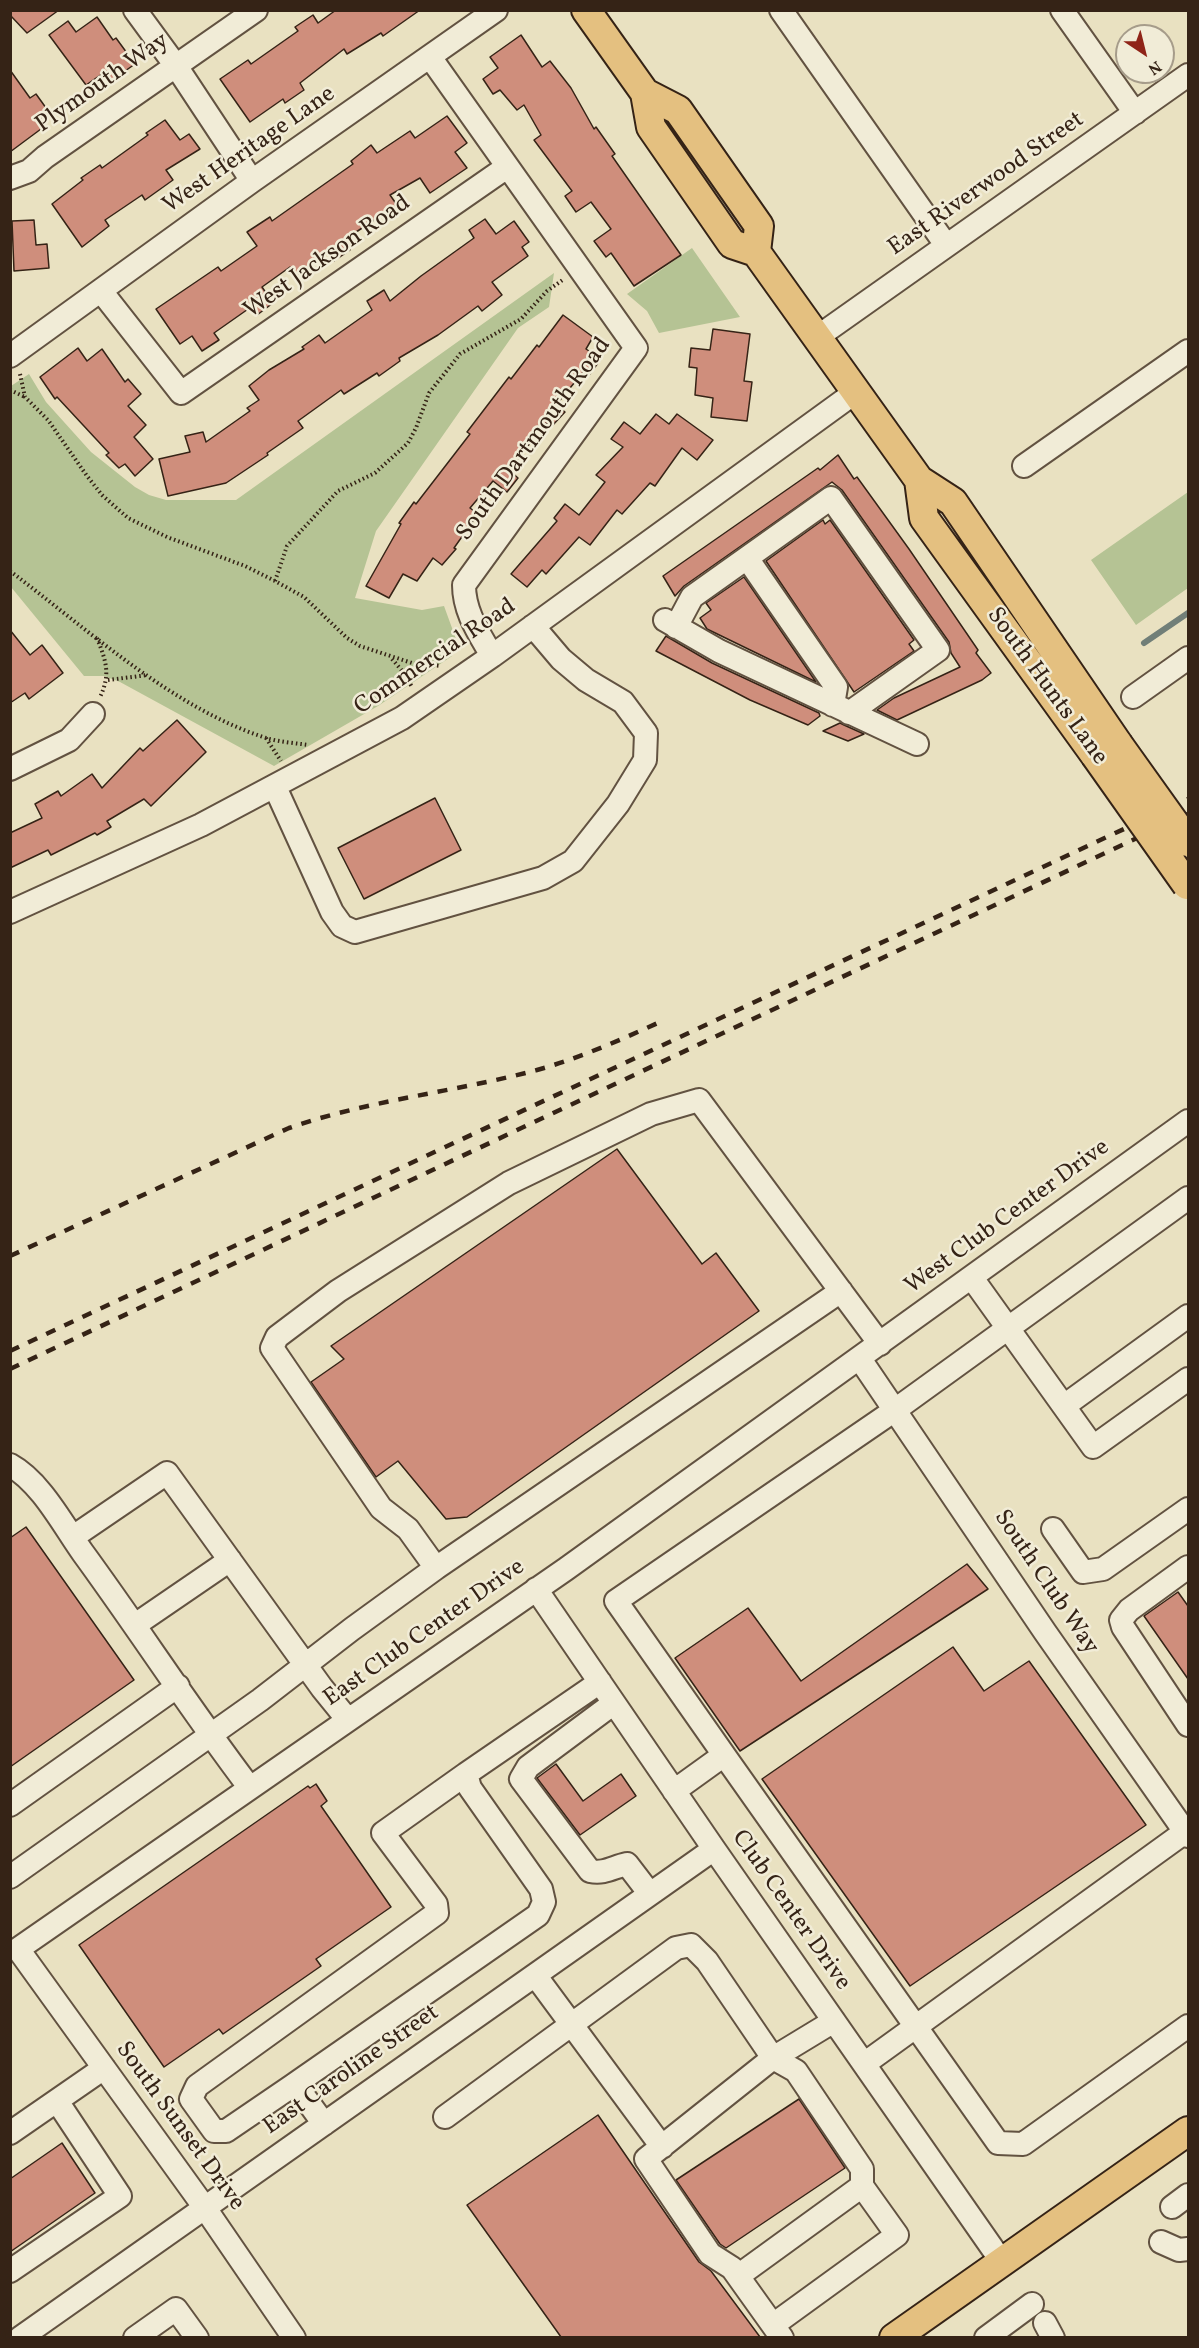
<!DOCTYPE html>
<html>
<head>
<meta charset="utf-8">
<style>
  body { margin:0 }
  #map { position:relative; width:1199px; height:2348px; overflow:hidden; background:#e9e1c1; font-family:Vollkorn,serif }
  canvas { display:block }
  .frame { position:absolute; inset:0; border:12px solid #352316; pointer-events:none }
  .north { position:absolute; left:1115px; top:24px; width:60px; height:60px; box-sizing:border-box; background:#f1ecd7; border:2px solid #a69c8a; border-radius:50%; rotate:145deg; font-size:16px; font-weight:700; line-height:24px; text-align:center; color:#352316 }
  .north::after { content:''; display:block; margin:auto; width:21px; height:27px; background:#8f2418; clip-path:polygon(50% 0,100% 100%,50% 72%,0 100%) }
</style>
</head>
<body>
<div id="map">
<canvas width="1199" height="2348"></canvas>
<div class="frame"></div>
<div class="north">N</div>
</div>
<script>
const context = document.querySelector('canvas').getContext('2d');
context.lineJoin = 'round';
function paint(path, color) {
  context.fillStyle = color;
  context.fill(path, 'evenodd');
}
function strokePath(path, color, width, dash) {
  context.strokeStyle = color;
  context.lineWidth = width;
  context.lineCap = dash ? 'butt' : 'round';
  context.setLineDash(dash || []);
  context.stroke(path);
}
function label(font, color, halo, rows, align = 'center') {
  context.font = font + ' Vollkorn,serif';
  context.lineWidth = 5;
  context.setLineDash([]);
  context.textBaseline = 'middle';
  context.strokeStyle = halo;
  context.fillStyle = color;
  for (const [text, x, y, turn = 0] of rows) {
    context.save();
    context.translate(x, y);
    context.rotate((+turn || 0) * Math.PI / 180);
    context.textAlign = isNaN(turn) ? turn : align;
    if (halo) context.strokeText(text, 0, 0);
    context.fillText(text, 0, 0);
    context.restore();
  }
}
const green = new Path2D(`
  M 692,248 L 740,317 L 659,333 L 647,311 L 627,294 Z
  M 554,273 L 549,307 L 518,328 L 376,531 L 355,598 L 422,610 L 444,606 L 456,639 L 452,656 L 378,706 L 274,766 L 120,682 L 104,676 L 84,676 L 11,587 L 11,386 L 29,374 L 46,402 L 91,452 L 135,487 L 149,495 L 166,500 L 236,500 Z
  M 1188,492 L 1188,588 L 1136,625 L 1091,560 Z`);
const stream = new Path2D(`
  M 1144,643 L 1188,613`);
const building = new Path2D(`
  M 10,10 L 59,10 L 27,33 L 10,15 Z
  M 336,10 L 420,10 L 383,36 L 381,33 L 347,54 L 344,49 L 300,83 L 304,90 L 285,103 L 283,99 L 250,122 L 220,79 L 248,60 L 251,64 L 298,31 L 295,27 L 313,15 L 318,23 Z
  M 97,17 L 113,40 L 116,38 L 135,64 L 108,83 L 102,74 L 86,85 L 49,35 L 68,21 L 76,32 Z
  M 521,35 L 542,67 L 550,61 L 571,88 L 594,129 L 596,127 L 615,154 L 612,156 L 681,255 L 634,286 L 611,253 L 606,257 L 594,241 L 611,229 L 591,202 L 576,212 L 565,196 L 572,191 L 534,140 L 541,135 L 524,105 L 517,110 L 500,90 L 493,94 L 483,79 L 498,68 L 490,57 Z
  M 10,70 L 30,98 L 36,94 L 49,112 L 40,119 L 45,126 L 10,152 Z
  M 447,116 L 467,143 L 455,152 L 467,168 L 430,193 L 420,178 L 390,195 L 397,205 L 344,240 L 350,250 L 334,261 L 328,253 L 296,276 L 290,267 L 262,287 L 273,303 L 257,315 L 251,307 L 214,333 L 219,340 L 202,351 L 192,336 L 180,344 L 156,309 L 218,267 L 221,271 L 257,246 L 247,232 L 270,217 L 272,221 L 353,164 L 351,161 L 371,145 L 377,153 L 410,131 L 415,138 Z
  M 165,120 L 180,140 L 189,134 L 200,149 L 166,170 L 173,180 L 145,200 L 142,195 L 105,220 L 109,226 L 82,247 L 52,204 L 83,180 L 81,178 L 100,165 L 102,168 L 148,135 L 146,133 Z
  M 485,219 L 496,234 L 514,221 L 529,242 L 522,247 L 528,256 L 492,282 L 502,295 L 482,311 L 478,306 L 438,335 L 399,358 L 400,361 L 379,376 L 377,373 L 344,394 L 341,390 L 298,421 L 303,428 L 267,453 L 268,455 L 226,483 L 168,496 L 159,459 L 190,452 L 185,436 L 203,432 L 206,442 L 250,411 L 247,408 L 259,400 L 249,386 L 269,370 L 304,349 L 302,347 L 319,335 L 325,343 L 372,310 L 367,301 L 384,290 L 390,301 L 421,276 L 474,238 L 469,230 Z
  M 34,220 L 36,245 L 47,244 L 49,268 L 14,271 L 12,221 Z
  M 563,315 L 593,337 L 586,349 L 601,359 L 589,375 L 584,371 L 556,405 L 565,412 L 551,427 L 546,423 L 509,470 L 518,478 L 507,492 L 493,481 L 470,508 L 478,514 L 454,548 L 456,549 L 442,565 L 433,558 L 417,581 L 403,574 L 389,598 L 366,586 L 401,524 L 399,523 L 414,502 L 416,504 L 470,434 L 467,432 L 509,377 L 511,379 L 537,345 L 539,347 Z
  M 713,329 L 750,334 L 744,381 L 752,382 L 747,421 L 711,417 L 713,398 L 695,395 L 697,368 L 689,367 L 691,348 L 710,350 Z
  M 78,348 L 87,361 L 102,349 L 125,382 L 128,379 L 141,394 L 128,406 L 146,425 L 134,437 L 153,459 L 135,476 L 125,464 L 119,468 L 106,455 L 109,453 L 57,397 L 55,399 L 40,377 Z
  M 656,414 L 669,424 L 677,414 L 713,440 L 697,460 L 682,448 L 655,486 L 650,483 L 622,514 L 617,510 L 590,545 L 579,537 L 546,574 L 542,570 L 527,587 L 511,574 L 557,521 L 554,518 L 565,504 L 579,515 L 605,482 L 596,475 L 623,447 L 611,439 L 624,422 L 640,434 Z
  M 838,455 L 854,479 L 857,477 L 909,549 L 978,650 L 976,653 L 991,673 L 982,680 L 897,720 L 877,710 L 894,698 L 960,667 L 951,653 L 949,642 L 842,490 L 832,482 L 684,586 L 675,596 L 663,576 L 818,468 L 820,470 Z
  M 823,520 L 825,524 L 830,520 L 914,640 L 909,644 L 914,651 L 854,692 L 766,561 Z
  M 744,577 L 816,682 L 707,629 L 700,618 L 711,610 L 706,603 Z
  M 10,630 L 30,655 L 42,645 L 63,673 L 29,699 L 25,693 L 10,703 Z
  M 666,636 L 712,663 L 819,713 L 820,716 L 808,725 L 750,700 L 656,651 Z
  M 177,720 L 206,752 L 151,806 L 144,799 L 107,821 L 111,827 L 97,835 L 95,833 L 51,855 L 48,850 L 10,868 L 10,833 L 42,818 L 35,804 L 58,791 L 61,796 L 92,774 L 102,788 L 140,748 L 143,751 Z
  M 840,723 L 844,725 L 864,734 L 848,741 L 823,731 Z
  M 435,798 L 461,850 L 364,899 L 338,848 Z
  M 617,1149 L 702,1264 L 716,1253 L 759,1311 L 467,1517 L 446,1519 L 398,1461 L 376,1477 L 311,1382 L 344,1359 L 331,1346 Z
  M 26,1527 L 134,1680 L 10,1767 L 10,1538 Z
  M 967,1564 L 988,1589 L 740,1751 L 675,1658 L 748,1608 L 801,1681 Z
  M 1178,1592 L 1188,1606 L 1188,1679 L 1144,1616 Z
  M 953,1647 L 984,1691 L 1029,1661 L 1146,1825 L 910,1986 L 762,1779 Z
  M 556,1764 L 583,1801 L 621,1774 L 636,1796 L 580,1835 L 537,1778 Z
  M 316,1784 L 327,1801 L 321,1806 L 391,1907 L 316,1959 L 321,1966 L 223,2034 L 219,2029 L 164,2067 L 79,1945 L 308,1786 L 310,1788 Z
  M 799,2099 L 845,2168 L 726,2248 L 720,2244 L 676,2180 Z
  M 598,2115 L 699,2262 L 711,2271 L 760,2337 L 561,2337 L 467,2205 Z
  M 62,2143 L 95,2193 L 10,2252 L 10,2179 Z`);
const path = new Path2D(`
  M 20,374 L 25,397 L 48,420 L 87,476 L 102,495 L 128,518 L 167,537 L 245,566 L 275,581 L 304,597 L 347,638 L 360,646 L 412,663 L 441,666
  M 10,390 L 25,397
  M 10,571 C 87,629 172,707 263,737 C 278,742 294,743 309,745
  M 275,581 L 287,546 L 338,491 L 375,473 L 408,443 L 416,428 L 429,393 L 460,354 L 521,319 L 547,291 L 564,279
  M 97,638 C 106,661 111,674 100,697
  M 392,659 L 404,673 L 412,687
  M 108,680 L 148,675
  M 266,738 L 281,761`);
const minor = new Path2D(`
  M 135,10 L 176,66 L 252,181
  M 781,10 L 946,245
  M 1062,10 L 1135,113
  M 430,57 L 636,348 L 464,585 C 464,612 479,633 492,656
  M 10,178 L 29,171 L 45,157 L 256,10
  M 101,291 L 181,393 L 507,167
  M 816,338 L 1188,75
  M 10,356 L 252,181 L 496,10
  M 1024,466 L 1188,351
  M 747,558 L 836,687 L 833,705
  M 665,620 L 719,651 L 917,744
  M 676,627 L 692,597 L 831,498 L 938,650 L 849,713
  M 1133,697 L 1188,658
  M 10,769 L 69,740 L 93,714
  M 275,787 L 332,912 L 342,926 L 355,932 L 543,878 L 573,861 L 618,804 L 645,760 L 646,733 L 623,702 L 586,680 L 561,659 L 533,626
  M 10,912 L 201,825 L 402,718 L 492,656 L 857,391
  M 972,1278 L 1093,1447 L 1188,1379
  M 841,1291 L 436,1568 L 408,1529 L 381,1508 L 272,1348 L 277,1337 L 338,1291 L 509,1183 L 651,1114 L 699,1100 L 880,1344
  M 860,1359 L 1045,1632 L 1188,1836
  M 1064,1406 L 1188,1316
  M 10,1465 C 41,1482 63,1525 83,1553 C 140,1631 192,1712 250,1788
  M 1053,1529 L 1083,1572 L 1103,1569 L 1188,1509
  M 73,1537 L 167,1473 L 322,1688 L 348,1720
  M 1188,1567 L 1129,1610 L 1121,1620 L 1123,1627 L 1188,1725
  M 536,1589 L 714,1849 L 1002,2262
  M 135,1625 L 230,1560
  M 614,1703 L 528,1767 L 521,1779 L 590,1871 C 605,1874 613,1867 627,1864 L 650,1894
  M 724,1755 L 616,1601 L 895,1410 L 1188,1198
  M 674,1791 L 724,1755 L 998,2143 L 1023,2144 L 1188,2026
  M 10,1805 L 178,1686
  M 10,1877 L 260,1700 L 352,1629 L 436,1568
  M 535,1975 L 662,2147
  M 864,2064 L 1185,1832
  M 295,2084 L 226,2131 L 214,2131 L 191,2099 L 197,2086 L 437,1913 L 436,1904 L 383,1833 L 466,1774
  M 445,2117 L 676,1948 L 691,1945 L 707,1961 L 773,2058 L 796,2071 L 862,2169 L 862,2186
  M 324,2124 L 295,2084 L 538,1915 L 544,1902 L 541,1889 L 470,1788 L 466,1774 L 600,1682
  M 10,2133 L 104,2068
  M 1172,2207 L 1188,2195
  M 1161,2242 L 1179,2250 L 1188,2249
  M 10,2271 L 120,2196 L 57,2101
  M 738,2276 L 862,2186 L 897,2235 L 773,2325
  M 1045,2323 L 1053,2338
  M 20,2338 L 714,1849
  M 135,2338 L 176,2309 L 197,2338
  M 294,2338 L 205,2208 L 18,1949 L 566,1569 L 1188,1121
  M 782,2338 L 732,2268 L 710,2254 L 646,2159 L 773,2058 L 834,2021
  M 986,2338 L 1032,2304`);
const major = new Path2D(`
  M 586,10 L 645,93 L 651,127 L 732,244 L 756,252 L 919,480 L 953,502 L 1118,744
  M 645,93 L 678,110 L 759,226 L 756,252
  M 919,480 L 924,518 L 1095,755
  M 894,2338 L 1188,2131`);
const rail = new Path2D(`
  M 10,1256 L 289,1128 C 369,1100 455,1092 537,1070 C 580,1058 620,1040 660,1022
  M 10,1351 L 1188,799
  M 10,1369 L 1188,814`);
const majorBridge = new Path2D(`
  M 1118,744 L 1188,842
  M 1095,755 L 1187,885`);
const streetNames = [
  ["Plymouth Way",103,84,-35],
  ["West Heritage Lane",250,151,-35],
  ["East Riverwood Street",987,185,-35],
  ["West Jackson Road",328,258,-35],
  ["South Dartmouth Road",535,440,-54],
  ["Commercial Road",436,658,-34],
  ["South Hunts Lane",1046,687,54],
  ["West Club Center Drive",1008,1218,-36],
  ["South Club Way",1045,1583,56],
  ["East Club Center Drive",425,1634,-35],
  ["Club Center Drive",790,1911,55],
  ["East Caroline Street",352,2071,-35],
  ["South Sunset Drive",179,2127,54]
];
paint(green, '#b5c394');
strokePath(stream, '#717f78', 6);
paint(building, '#cf8e7c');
strokePath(building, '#352316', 1.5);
strokePath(minor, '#625241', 26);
strokePath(major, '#352316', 32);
strokePath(path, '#352316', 4, [1.5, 3]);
strokePath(minor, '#f1ecd7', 22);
strokePath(major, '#e4c080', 28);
strokePath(rail, '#352316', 4.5, [10, 10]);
strokePath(majorBridge, '#352316', 32, []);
strokePath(majorBridge, '#e4c080', 28);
label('24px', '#352316', '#f1ecd7', streetNames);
</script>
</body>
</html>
